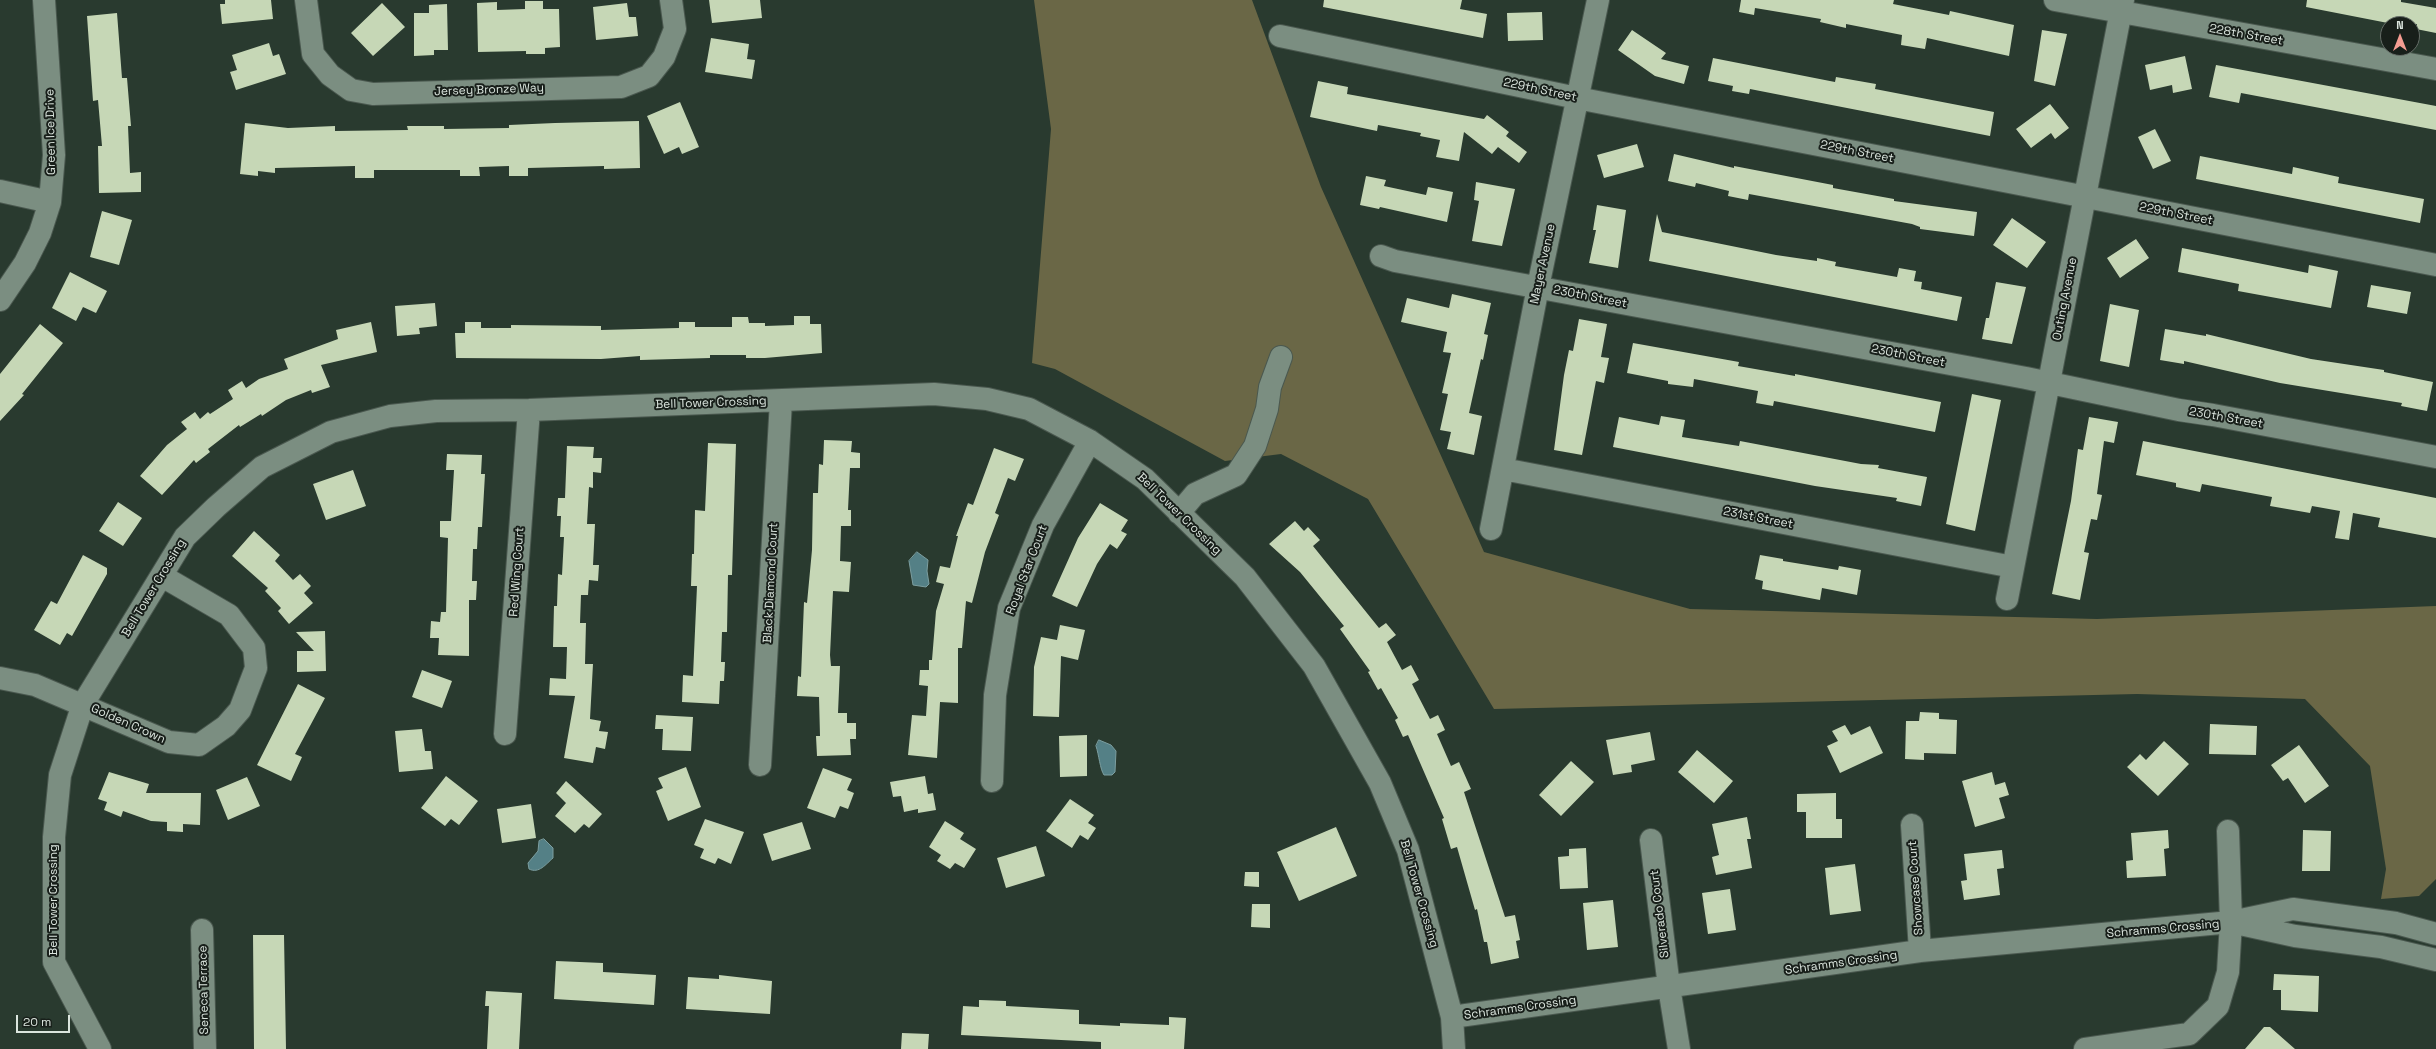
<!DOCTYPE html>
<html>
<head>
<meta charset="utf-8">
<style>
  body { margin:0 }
  #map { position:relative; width:2436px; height:1049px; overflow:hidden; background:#293a2f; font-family:"Space Grotesk",sans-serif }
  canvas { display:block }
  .north { position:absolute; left:2380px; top:16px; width:40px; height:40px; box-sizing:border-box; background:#181f1a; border:1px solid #666e68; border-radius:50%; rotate:0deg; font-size:11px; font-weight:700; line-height:16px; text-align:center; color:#dbe5de }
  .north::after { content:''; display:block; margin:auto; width:14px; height:18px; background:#f59c92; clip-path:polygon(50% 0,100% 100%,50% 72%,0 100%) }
  .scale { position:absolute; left:16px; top:1015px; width:54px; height:18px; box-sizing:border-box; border:2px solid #dbe5de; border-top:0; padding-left:5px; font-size:12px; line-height:14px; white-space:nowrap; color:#dbe5de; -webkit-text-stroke:3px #181f1a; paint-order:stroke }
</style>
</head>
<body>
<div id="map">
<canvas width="2436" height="1049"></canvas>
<div class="north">N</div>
<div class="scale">20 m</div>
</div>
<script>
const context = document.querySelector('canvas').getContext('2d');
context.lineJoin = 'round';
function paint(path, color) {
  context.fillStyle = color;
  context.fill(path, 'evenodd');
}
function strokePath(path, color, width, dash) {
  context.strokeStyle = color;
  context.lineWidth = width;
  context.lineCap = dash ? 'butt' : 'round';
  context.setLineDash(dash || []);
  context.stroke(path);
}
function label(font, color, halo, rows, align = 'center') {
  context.font = font + ' "Space Grotesk",sans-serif';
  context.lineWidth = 4;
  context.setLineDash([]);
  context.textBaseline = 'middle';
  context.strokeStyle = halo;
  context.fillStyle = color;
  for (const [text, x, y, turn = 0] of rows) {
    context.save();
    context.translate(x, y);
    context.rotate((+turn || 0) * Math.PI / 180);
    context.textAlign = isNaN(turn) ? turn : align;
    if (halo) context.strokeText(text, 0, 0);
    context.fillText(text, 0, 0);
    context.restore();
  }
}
const forest = new Path2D(`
  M 1034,0 L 1252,0 L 1321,187 L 1484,552 L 1690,609 L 2097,619 L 2436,606 L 2436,879 L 2419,896 L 2381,899 L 2386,869 L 2370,766 L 2305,699 L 2137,694 L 1494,709 L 1368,499 L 1281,454 L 1225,461 L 1055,369 L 1032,363 L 1051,129 Z`);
const water = new Path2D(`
  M 917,552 L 928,560 L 927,571 L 929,584 L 926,587 L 913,585 L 909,561 Z
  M 1099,740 L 1111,745 L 1116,751 L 1115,772 L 1112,775 L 1104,775 C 1100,769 1099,755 1096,746 Z
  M 544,839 L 553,848 L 553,858 C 546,864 539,874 529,869 L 528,863 L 538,851 L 539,841 Z`);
const building = new Path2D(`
  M 225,0 L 271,0 L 273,19 L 222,24 L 220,4 L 225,4 Z
  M 709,0 L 760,0 L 762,18 L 712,23 Z
  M 1324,0 L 1462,0 L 1460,9 L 1487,14 L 1483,38 L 1323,7 Z
  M 1741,0 L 1894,0 L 1893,4 L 1949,15 L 1950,11 L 2014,25 L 2009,56 L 1927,38 L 1925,49 L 1901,45 L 1902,35 L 1846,24 L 1846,28 L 1820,22 L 1821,19 L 1755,8 L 1754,15 L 1739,12 Z
  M 2307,0 L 2401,0 L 2401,2 L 2436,8 L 2436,33 L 2416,29 L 2417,24 L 2393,24 L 2306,7 Z
  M 525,1 L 543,1 L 543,9 L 559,9 L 560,47 L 545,48 L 545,54 L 526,54 L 526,51 L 478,52 L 477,3 L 497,2 L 497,10 L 525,9 Z
  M 382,3 L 405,27 L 373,56 L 351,33 Z
  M 627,3 L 629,17 L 636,17 L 638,36 L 596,40 L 593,7 Z
  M 447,4 L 448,50 L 434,50 L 434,55 L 414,56 L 414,13 L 429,13 L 429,5 Z
  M 1542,12 L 1543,40 L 1508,41 L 1507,13 Z
  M 117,13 L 122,78 L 127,78 L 131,126 L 128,126 L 130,173 L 141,172 L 141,192 L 99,193 L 98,146 L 102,146 L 98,100 L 93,101 L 87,16 Z
  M 1632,30 L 1666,53 L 1661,59 L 1689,66 L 1684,84 L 1655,76 L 1618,50 Z
  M 2042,30 L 2067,34 L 2055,86 L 2034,81 Z
  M 711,38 L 749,44 L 747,59 L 755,60 L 752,79 L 705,72 Z
  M 269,43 L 273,56 L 279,54 L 286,74 L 236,90 L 230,72 L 237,70 L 232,55 Z
  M 2185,56 L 2192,89 L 2173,93 L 2172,85 L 2150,90 L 2145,65 Z
  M 1713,58 L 1835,82 L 1836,77 L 1876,84 L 1875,89 L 1994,112 L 1990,136 L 1750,89 L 1749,94 L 1732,91 L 1733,86 L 1708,81 Z
  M 2216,65 L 2436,106 L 2436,130 L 2241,93 L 2239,103 L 2209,97 Z
  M 1318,81 L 1348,87 L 1347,94 L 1484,119 L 1487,115 L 1509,132 L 1506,136 L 1527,152 L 1519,163 L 1498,147 L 1492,154 L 1464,132 L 1459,161 L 1436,157 L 1440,140 L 1420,136 L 1421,133 L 1378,125 L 1377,131 L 1310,117 Z
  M 680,102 L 699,147 L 682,154 L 679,147 L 664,154 L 647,116 Z
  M 2050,104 L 2069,128 L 2055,139 L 2051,133 L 2031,148 L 2016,129 Z
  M 639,121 L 640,168 L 604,169 L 604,166 L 528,168 L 528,176 L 509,176 L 509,166 L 479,167 L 480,176 L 460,176 L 460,170 L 374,170 L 374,178 L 355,178 L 355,166 L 275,168 L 275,173 L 258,171 L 258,176 L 240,174 L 245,123 L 288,128 L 335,126 L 335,131 L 408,130 L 407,126 L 444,126 L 444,129 L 509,128 L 509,125 L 555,123 Z
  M 2155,129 L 2171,161 L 2153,169 L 2138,137 Z
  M 1637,144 L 1644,167 L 1604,178 L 1597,155 Z
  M 1674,154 L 1734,168 L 1734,166 L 1833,185 L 1833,188 L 1894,199 L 1894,201 L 1977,212 L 1974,236 L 1920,229 L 1920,227 L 1912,224 L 1749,194 L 1748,200 L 1728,196 L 1729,191 L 1696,183 L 1695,187 L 1668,181 Z
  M 2200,156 L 2292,174 L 2293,167 L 2339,177 L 2338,183 L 2424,199 L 2420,223 L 2196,179 Z
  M 1366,176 L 1386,180 L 1384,186 L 1426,195 L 1428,187 L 1453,192 L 1447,222 L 1380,207 L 1379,209 L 1360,205 Z
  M 1476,182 L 1515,189 L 1502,246 L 1472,241 L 1479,201 L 1474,200 Z
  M 1597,205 L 1626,210 L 1618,268 L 1589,263 L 1596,230 L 1593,230 Z
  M 102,211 L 132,220 L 119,265 L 90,257 Z
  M 1657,214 L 1662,232 L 1776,255 L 1817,261 L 1817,258 L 1836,262 L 1835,266 L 1897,277 L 1899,268 L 1916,271 L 1914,281 L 1922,282 L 1921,289 L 1962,297 L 1957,321 L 1649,261 Z
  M 2012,218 L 2046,242 L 2027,268 L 1993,245 Z
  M 2136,239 L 2149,258 L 2120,278 L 2107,258 Z
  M 2182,248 L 2308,273 L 2309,265 L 2338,271 L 2331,308 L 2238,291 L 2239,284 L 2178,272 Z
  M 70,272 L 107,291 L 96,313 L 83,307 L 76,321 L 52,308 Z
  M 1996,282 L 2026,287 L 2012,344 L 1982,339 L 1986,318 L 1989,318 Z
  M 2371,285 L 2411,292 L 2407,314 L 2367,307 Z
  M 1452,294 L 1491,303 L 1484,334 L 1488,335 L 1483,360 L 1481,359 L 1469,413 L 1482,416 L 1474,455 L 1447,449 L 1451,432 L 1440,430 L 1448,394 L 1442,393 L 1451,353 L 1443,352 L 1447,332 L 1401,322 L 1407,298 L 1449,308 Z
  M 435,303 L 437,326 L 419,328 L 420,334 L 397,336 L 395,306 Z
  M 2110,304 L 2139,310 L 2129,367 L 2100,361 Z
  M 794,316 L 810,316 L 810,324 L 821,324 L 822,353 L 765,358 L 746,358 L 746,355 L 710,355 L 710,358 L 640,360 L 640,356 L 601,359 L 456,358 L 455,333 L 465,333 L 465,322 L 481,322 L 481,328 L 511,328 L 511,325 L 601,326 L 601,330 L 679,328 L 679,322 L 695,322 L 695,327 L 732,327 L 732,317 L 748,317 L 749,323 L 765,323 L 765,326 L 794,325 Z
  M 1579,319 L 1607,324 L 1601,357 L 1609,358 L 1604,383 L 1596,381 L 1582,455 L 1554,450 L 1564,375 L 1569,350 L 1573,351 Z
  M 371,322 L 377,352 L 321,365 L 330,387 L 312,393 L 311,390 L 286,400 L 262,416 L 261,414 L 240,427 L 239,425 L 208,449 L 210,452 L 196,463 L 194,460 L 162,495 L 140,476 L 167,445 L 187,429 L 181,422 L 195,412 L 200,419 L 208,412 L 210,414 L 233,399 L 228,390 L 242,381 L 246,388 L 259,379 L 288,369 L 284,359 L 338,339 L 336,330 Z
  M 40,324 L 63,343 L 22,394 L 24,395 L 0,421 L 0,374 Z
  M 2165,329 L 2206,336 L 2206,334 L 2311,359 L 2384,370 L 2384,372 L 2433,382 L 2427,411 L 2401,406 L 2402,403 L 2280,383 L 2184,361 L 2184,364 L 2160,360 Z
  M 1633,343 L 1739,362 L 1738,366 L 1795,376 L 1795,374 L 1941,402 L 1935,432 L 1774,401 L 1773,406 L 1756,403 L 1758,391 L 1694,379 L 1693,387 L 1668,384 L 1668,381 L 1627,373 Z
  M 1972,394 L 2001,400 L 1975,531 L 1946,524 Z
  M 1661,416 L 1685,420 L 1682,437 L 1739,446 L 1740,441 L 1861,464 L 1879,465 L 1878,468 L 1927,477 L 1921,506 L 1896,501 L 1897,498 L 1815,486 L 1613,447 L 1619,417 L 1659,425 Z
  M 2089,417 L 2118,422 L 2114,443 L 2104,441 L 2097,494 L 2102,495 L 2097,520 L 2091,519 L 2084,552 L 2089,553 L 2080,600 L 2052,594 L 2071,501 L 2078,449 L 2083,450 Z
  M 824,440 L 852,441 L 851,452 L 860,453 L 860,468 L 850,468 L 848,510 L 851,510 L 851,526 L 841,526 L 840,561 L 851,562 L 849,592 L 833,591 L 830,655 L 831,666 L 840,666 L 838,713 L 847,713 L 847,723 L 856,723 L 856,739 L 850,739 L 851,755 L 817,756 L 816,736 L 820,736 L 819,697 L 797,696 L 798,676 L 801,677 L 804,602 L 807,603 L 812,550 L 813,493 L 818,493 L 819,464 L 823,465 Z
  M 2143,441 L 2436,498 L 2436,538 L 2378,527 L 2380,518 L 2353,513 L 2349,540 L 2335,538 L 2340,511 L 2312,506 L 2310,513 L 2270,506 L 2272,497 L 2202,484 L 2200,492 L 2176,487 L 2176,483 L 2136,475 Z
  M 708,443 L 736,444 L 732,575 L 728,575 L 727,632 L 722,632 L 721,662 L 725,662 L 724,681 L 720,681 L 719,704 L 682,702 L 683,675 L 693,676 L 697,586 L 691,586 L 692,554 L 694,554 L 695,510 L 705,511 Z
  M 567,446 L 594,447 L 593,458 L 602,458 L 601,473 L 593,472 L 593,488 L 589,487 L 587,524 L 595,524 L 593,565 L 599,565 L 598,581 L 589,580 L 588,595 L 581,595 L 580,623 L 586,623 L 585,664 L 593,664 L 590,719 L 601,721 L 599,731 L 608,732 L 605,749 L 596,747 L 593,763 L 564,758 L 575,696 L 549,695 L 550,678 L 566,679 L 567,647 L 553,647 L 554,606 L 557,606 L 558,574 L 562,575 L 564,537 L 560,537 L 561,516 L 557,516 L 558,498 L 565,498 Z
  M 994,448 L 1024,459 L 1015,481 L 1008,478 L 995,513 L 999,515 L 985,552 L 972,603 L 966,601 L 962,648 L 958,648 L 958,703 L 940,702 L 937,758 L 908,755 L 912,715 L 926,716 L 928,686 L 919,685 L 920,670 L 929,670 L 929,660 L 932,660 L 936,611 L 944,584 L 936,582 L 940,566 L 950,568 L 958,536 L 956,536 L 968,503 L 973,505 Z
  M 447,454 L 482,455 L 481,474 L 485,474 L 482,527 L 478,527 L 477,549 L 473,549 L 472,581 L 477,581 L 476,600 L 469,600 L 469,656 L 438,655 L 439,638 L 430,638 L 431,621 L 440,622 L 441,612 L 446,612 L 448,538 L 440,537 L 440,521 L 451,521 L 454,470 L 446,470 Z
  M 353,470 L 366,506 L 326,520 L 313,484 Z
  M 118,502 L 142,518 L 123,546 L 99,531 Z
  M 1100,503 L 1128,520 L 1121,531 L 1127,534 L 1117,549 L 1110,544 L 1097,564 L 1077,607 L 1052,596 L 1078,538 Z
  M 1295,521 L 1304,531 L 1308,527 L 1320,540 L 1313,546 L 1379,628 L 1386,623 L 1396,635 L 1387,642 L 1402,670 L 1411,665 L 1419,680 L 1412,684 L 1430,719 L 1438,715 L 1445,730 L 1437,734 L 1451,766 L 1459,762 L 1471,789 L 1464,792 L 1505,917 L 1515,915 L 1520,940 L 1516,941 L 1519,958 L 1491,964 L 1487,942 L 1484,942 L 1477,909 L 1475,910 L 1457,847 L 1451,849 L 1442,819 L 1444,818 L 1408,735 L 1403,737 L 1395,720 L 1398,718 L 1381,688 L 1378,690 L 1368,672 L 1370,671 L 1340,629 L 1344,626 L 1300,572 L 1269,544 Z
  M 254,531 L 280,555 L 275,561 L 293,580 L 300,574 L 311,586 L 304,593 L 313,603 L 289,624 L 278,611 L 281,608 L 265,591 L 268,588 L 232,556 Z
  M 83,555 L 107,568 L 107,574 L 72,636 L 67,633 L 60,645 L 34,630 L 51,601 L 57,604 Z
  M 1760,555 L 1783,559 L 1783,561 L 1838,570 L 1839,566 L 1861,570 L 1857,595 L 1822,588 L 1820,600 L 1762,589 L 1763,581 L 1755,579 Z
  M 1060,625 L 1085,630 L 1078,660 L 1061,656 L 1059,717 L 1033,716 L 1034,667 L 1041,637 L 1057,640 Z
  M 325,631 L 326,671 L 297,672 L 297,651 L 314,651 L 296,632 Z
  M 422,670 L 452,681 L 442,708 L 412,697 Z
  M 298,684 L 325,698 L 295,754 L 302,757 L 291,781 L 257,765 Z
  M 1920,712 L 1939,713 L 1939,719 L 1957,720 L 1956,754 L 1924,753 L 1924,760 L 1905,759 L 1906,721 L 1919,721 Z
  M 656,715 L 693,717 L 691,751 L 662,750 L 663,729 L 655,729 Z
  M 2210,724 L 2257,726 L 2256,755 L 2209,754 Z
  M 1845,725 L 1851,735 L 1870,726 L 1883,753 L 1840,773 L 1827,746 L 1838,741 L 1832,731 Z
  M 422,729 L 425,751 L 431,751 L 433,769 L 399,772 L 395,731 Z
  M 1650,732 L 1655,760 L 1631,765 L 1632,772 L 1613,775 L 1606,740 Z
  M 1087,735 L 1087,776 L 1060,777 L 1059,736 Z
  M 2164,741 L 2189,764 L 2158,796 L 2127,767 L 2140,754 L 2146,760 Z
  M 2299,745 L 2329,786 L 2305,803 L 2288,778 L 2283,781 L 2271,765 Z
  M 1697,750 L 1733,781 L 1714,803 L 1678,772 Z
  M 1571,761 L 1594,782 L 1561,816 L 1539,795 Z
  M 686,767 L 701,807 L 668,821 L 656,791 L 663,788 L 658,778 Z
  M 823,768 L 852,779 L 847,790 L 854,793 L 848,809 L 840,806 L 835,818 L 807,808 Z
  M 109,772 L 149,784 L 146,793 L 201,793 L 200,825 L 183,824 L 183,832 L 167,831 L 167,822 L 151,821 L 123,811 L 121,817 L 104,810 L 107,802 L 98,799 Z
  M 1992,772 L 1995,785 L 2005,782 L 2009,795 L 1999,798 L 2005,818 L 1975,827 L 1962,781 Z
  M 446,776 L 478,801 L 459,825 L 451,819 L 445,826 L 421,808 Z
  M 925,776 L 928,794 L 933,793 L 936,810 L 918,813 L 918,809 L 904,812 L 901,796 L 893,797 L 890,782 Z
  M 247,777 L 260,806 L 228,820 L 216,790 Z
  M 566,781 L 602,814 L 589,828 L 584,824 L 575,833 L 555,816 L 566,803 L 556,793 Z
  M 1836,793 L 1836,819 L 1842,819 L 1842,838 L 1806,838 L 1806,812 L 1797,812 L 1797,794 Z
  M 1070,799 L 1094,815 L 1088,823 L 1096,828 L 1088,840 L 1080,835 L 1072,848 L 1046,831 Z
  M 531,804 L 536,838 L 502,843 L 497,809 Z
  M 1747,817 L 1751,839 L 1747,839 L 1752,868 L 1716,875 L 1712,857 L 1719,855 L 1712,824 Z
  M 705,819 L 744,832 L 731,864 L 718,858 L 715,864 L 700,858 L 704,849 L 694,845 Z
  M 945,821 L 964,833 L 960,839 L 976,849 L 964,868 L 955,863 L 950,869 L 937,861 L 941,855 L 929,847 Z
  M 802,822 L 811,849 L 772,861 L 763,834 Z
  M 1336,827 L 1357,876 L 1299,901 L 1277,852 Z
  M 2168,830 L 2169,848 L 2164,849 L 2166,876 L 2127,878 L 2126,861 L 2133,860 L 2131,833 Z
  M 2303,830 L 2331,831 L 2330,871 L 2302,871 Z
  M 1036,846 L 1045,876 L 1006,888 L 997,858 Z
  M 1586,848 L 1588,888 L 1560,889 L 1558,857 L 1569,856 L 1569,849 Z
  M 2002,850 L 2004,868 L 1997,869 L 2000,895 L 1964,900 L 1961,881 L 1967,880 L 1964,854 Z
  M 1855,864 L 1861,911 L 1830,915 L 1825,868 Z
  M 1245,872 L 1259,872 L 1259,887 L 1244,886 Z
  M 1730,889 L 1736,930 L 1708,934 L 1702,893 Z
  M 1613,900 L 1618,947 L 1587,950 L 1583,903 Z
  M 1252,904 L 1270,904 L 1270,928 L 1251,927 Z
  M 253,935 L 284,935 L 286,1049 L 254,1049 Z
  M 556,961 L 603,963 L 603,972 L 656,975 L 654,1005 L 554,999 Z
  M 2274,974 L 2319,976 L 2318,1012 L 2281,1010 L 2281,990 L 2273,990 Z
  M 719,975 L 772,981 L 770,1014 L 686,1009 L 688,977 L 719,979 Z
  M 486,991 L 522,993 L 519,1049 L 487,1049 L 489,1006 L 485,1006 Z
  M 979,1000 L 1006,1001 L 1006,1006 L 1079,1010 L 1079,1024 L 1120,1026 L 1120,1023 L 1169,1025 L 1169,1017 L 1186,1018 L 1184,1049 L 1101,1049 L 1101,1042 L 961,1035 L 963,1006 L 979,1007 Z
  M 2264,1027 L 2270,1027 L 2295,1049 L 2245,1049 Z
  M 902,1033 L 929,1034 L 928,1049 L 901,1049 Z`);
const minor = new Path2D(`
  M 306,0 L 313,54 L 330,75 L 351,90 L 373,94 L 621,87 L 649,76 L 664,57 L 675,29 L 671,0
  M 2055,0 L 2436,69
  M 1280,36 L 1577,98 L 2436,265
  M 0,191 L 50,202
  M 1381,256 L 1395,261 L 2026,378 L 2179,410 L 2213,415 L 2436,457
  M 0,300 L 25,263 L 40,233 L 50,202 L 54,155 L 44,0
  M 1503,469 L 2013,567
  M 1179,513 L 1195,494 L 1236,475 L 1255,446 L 1267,409 L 1270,387 L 1281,357
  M 1491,529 L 1538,287 L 1598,0
  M 2007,599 L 2123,0
  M 0,678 L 35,685 L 169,742 L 199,745 L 226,726 L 240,710 L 256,668 L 254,648 L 229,615 L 162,576
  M 505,734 L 529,410
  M 760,765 L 781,401
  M 992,781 L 995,695 L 1009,608 L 1043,525 L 1090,441
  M 1912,825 L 1920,951
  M 1651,840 L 1669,987 L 1679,1049
  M 2240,924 L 2295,936 L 2381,947 L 2436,960
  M 202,930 L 205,1049
  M 1452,1017 L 1920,951 L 2231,922 L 2293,909 L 2396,923 L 2436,934
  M 100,1049 L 54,962 L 54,837 L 60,775 L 83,704 L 185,537 L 216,507 L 262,467 L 331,432 L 390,416 L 436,411 L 529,410 L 934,394 L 987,399 L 1029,409 L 1090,441 L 1145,479 L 1245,577 L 1314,666 L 1380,783 L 1408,850 L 1452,1017 L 1454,1049
  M 2085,1049 L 2189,1034 L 2218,1006 L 2228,972 L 2231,922 L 2228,831`);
const streetNames = [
  ["228th Street",2246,35,10],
  ["Jersey Bronze Way",489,90,-2],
  ["229th Street",1540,90,12],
  ["Green Ice Drive",51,132,-91],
  ["229th Street",1857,152,11],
  ["229th Street",2176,214,11],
  ["Mayer Avenue",1543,264,-78],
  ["230th Street",1590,297,11],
  ["Outing Avenue",2065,299,-79],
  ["230th Street",1908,356,11],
  ["Bell Tower Crossing",711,403,-2],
  ["230th Street",2226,418,10],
  ["Bell Tower Crossing",1179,514,44],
  ["231st Street",1758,518,11],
  ["Royal Star Court",1027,570,-69],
  ["Red Wing Court",517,572,-86],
  ["Black Diamond Court",771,583,-87],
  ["Bell Tower Crossing",154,588,-59],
  ["Golden Crown",128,724,24],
  ["Showcase Court",1916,888,-94],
  ["Bell Tower Crossing",1419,894,74],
  ["Bell Tower Crossing",54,900,-90],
  ["Silverado Court",1660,914,-97],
  ["Schramms Crossing",2163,929,-5],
  ["Schramms Crossing",1841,963,-8],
  ["Seneca Terrace",204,990,-91],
  ["Schramms Crossing",1520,1008,-8]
];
paint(forest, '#6a6746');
paint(water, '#548086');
strokePath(water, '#7c9ea0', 1);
paint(building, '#c6d7b6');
strokePath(minor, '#4a584f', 24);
strokePath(minor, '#7b8e81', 22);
label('12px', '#dbe5de', '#181f1a', streetNames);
</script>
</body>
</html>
